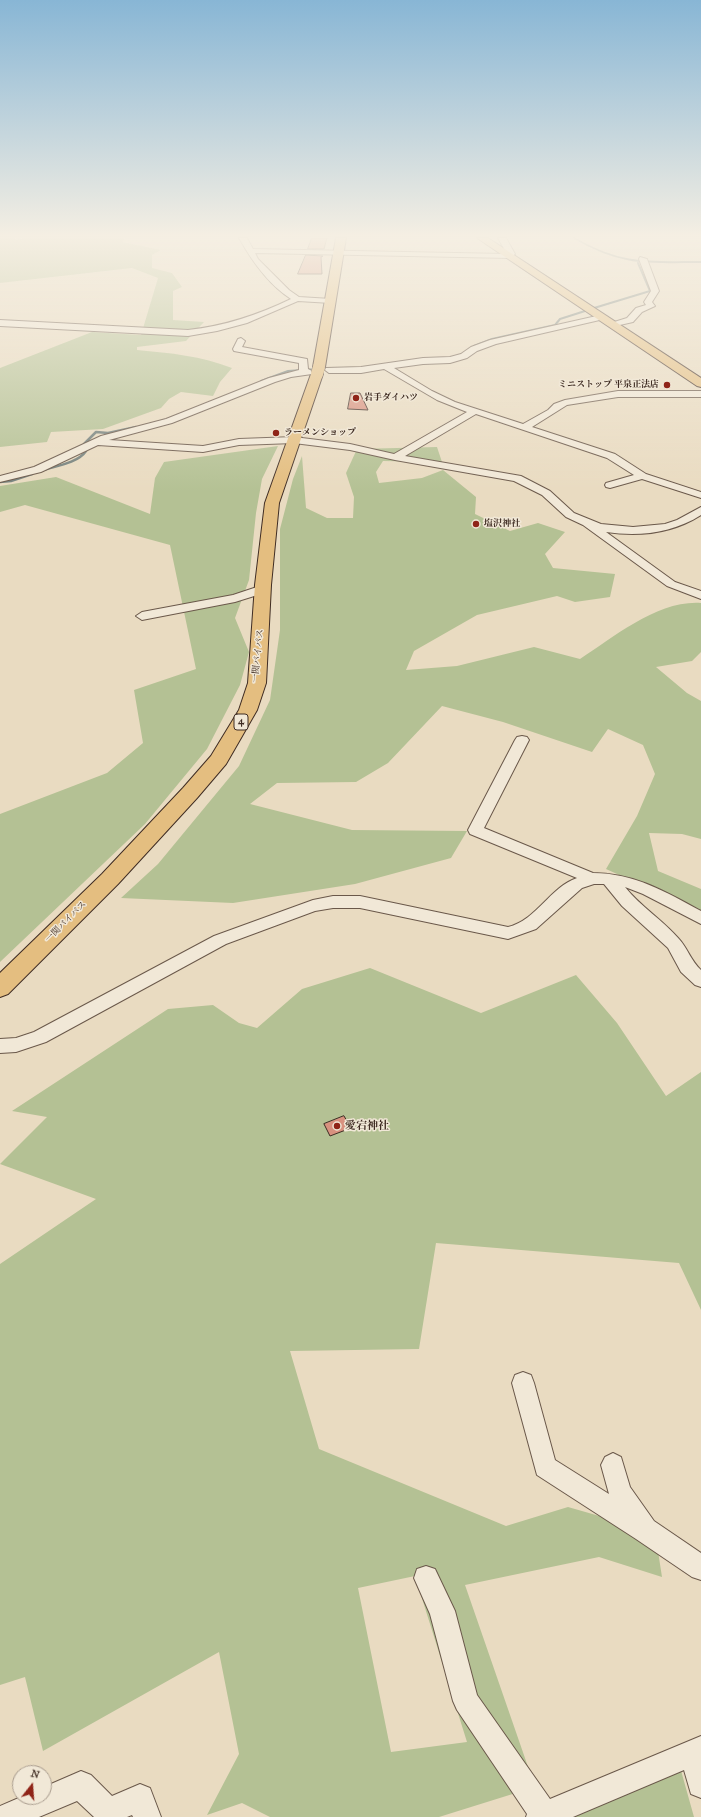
<!DOCTYPE html>
<html>
<head>
<meta charset="utf-8">
<style>
  body { margin:0 }
  #map { position:relative; width:701px; height:1817px; overflow:hidden; background:#e9dbc1; font-family:"IM FELL French Canon",serif }
  canvas { display:block }
  .north { position:absolute; left:12px; top:1765px; width:40px; height:40px; box-sizing:border-box; background:#f1e8d7; border:1px solid #aa9d8f; border-radius:50%; rotate:17deg; font-size:11px; font-weight:700; line-height:16px; text-align:center; color:#3f2c23 }
  .north::after { content:''; display:block; margin:auto; width:14px; height:18px; background:#8f2418; clip-path:polygon(50% 0,100% 100%,50% 72%,0 100%) }
</style>
</head>
<body>
<div id="map">
<canvas width="701" height="1817"></canvas>
<div class="north">N</div>
</div>
<script>
const context = document.querySelector('canvas').getContext('2d');
context.lineJoin = 'round';
function paint(path, color) {
  context.fillStyle = color;
  context.fill(path, 'evenodd');
}
function strokePath(path, color, width, dash) {
  context.strokeStyle = color;
  context.lineWidth = width;
  context.lineCap = dash ? 'butt' : 'round';
  context.setLineDash(dash || []);
  context.stroke(path);
}
function label(font, color, halo, rows, align = 'center') {
  context.font = font + ' "IM FELL French Canon","Noto Serif JP",serif';
  context.lineWidth = 3;
  context.setLineDash([]);
  context.textBaseline = 'middle';
  context.strokeStyle = halo;
  context.fillStyle = color;
  for (const [text, x, y, turn = 0] of rows) {
    context.save();
    context.translate(x, y);
    context.rotate((+turn || 0) * Math.PI / 180);
    context.textAlign = isNaN(turn) ? turn : align;
    if (halo) context.strokeText(text, 0, 0);
    context.fillText(text, 0, 0);
    context.restore();
  }
}
const green = new Path2D(`
  M 0,238 L 15,238 L 16,240 L 25,238 L 125,238 L 123,242 L 161,250 L 152,255 L 152,268 L 172,273 L 182,287 L 173,291 L 173,320 L 204,322 L 186,341 L 137,347 L 137,350 C 171,353 201,356 232,368 L 220,382 L 213,396 L 181,392 L 169,399 L 161,408 L 103,429 L 51,432 L 47,442 L 0,447 L 0,368 L 92,332 L 141,335 L 158,278 L 132,268 L 0,283 Z
  M 278,446 L 262,479 L 256,513 L 249,580 L 235,618 L 249,652 L 240,685 L 207,749 L 145,824 L 0,962 L 0,814 L 107,773 L 143,743 L 134,690 L 196,669 L 170,545 L 25,505 L 0,512 L 0,486 L 56,477 L 150,514 L 155,478 L 164,462 Z
  M 437,447 L 442,462 L 383,461 L 376,472 L 379,483 L 422,478 L 443,470 L 476,497 L 475,514 L 510,531 L 538,523 L 565,532 L 545,554 L 553,568 L 615,574 L 610,597 L 575,602 L 557,596 L 477,615 L 414,651 L 406,670 L 457,666 L 534,647 L 580,659 C 614,637 658,600 701,603 L 701,652 L 692,661 L 656,667 L 687,693 L 701,701 L 701,839 L 682,834 L 649,833 L 658,871 L 701,889 L 701,912 L 606,869 L 637,816 L 655,774 L 643,745 L 608,729 L 592,752 L 503,722 L 442,706 L 388,763 L 356,782 L 277,783 L 250,804 L 352,830 L 467,831 L 451,858 L 355,884 L 233,903 L 121,898 L 158,864 L 239,766 L 270,700 L 280,630 L 280,529 L 293,479 L 302,456 L 306,508 L 327,518 L 353,518 L 354,497 L 346,473 L 357,449 Z
  M 370,968 L 481,1013 L 576,975 L 617,1023 L 666,1096 L 701,1072 L 701,1310 L 679,1263 L 436,1243 L 419,1349 L 290,1351 L 319,1449 L 506,1526 L 568,1507 L 655,1532 L 662,1577 L 599,1557 L 465,1585 L 535,1787 L 439,1817 L 270,1817 L 242,1803 L 207,1815 L 239,1754 L 219,1652 L 43,1751 L 25,1677 L 0,1685 L 0,1264 L 96,1199 L 0,1164 L 47,1117 L 12,1111 L 168,1009 L 213,1005 L 239,1023 L 257,1028 L 302,989 ZM 415,1576 L 467,1742 L 391,1752 L 358,1588 Z
  M 680,1767 L 694,1817 L 567,1817 Z`);
const streamFar1 = new Path2D(`
  M 574,238 C 622,266 648,262 701,262
  M 594,308 L 650,291 L 638,263
  M 474,346 L 492,339 L 555,325 L 560,319 L 585,311
  M 261,381 L 288,371 L 317,369`);
const stream = new Path2D(`
  M 43,470 C 56,466 78,463 86,451 L 84,444 L 96,432 L 108,433 L 136,427
  M 0,482 L 11,481 L 32,474`);
const building = new Path2D(`
  M 312,238 L 327,238 L 324,249 L 308,249 Z
  M 306,255 L 323,256 L 321,257 L 322,274 L 298,274 Z
  M 351,393 L 360,393 L 368,410 L 348,409 Z
  M 344,1116 L 351,1128 L 330,1136 L 324,1124 Z`);
const minor = new Path2D(`
  M 239,238 L 247,238 L 253,249 L 507,254 L 498,238 L 506,238 L 515,254 L 510,258 L 255,253 L 258,259 L 289,290 L 299,297 L 331,299 L 335,301 L 331,303 L 298,301 L 247,323 L 217,331 L 188,336 L 0,326 L 0,320 L 188,330 C 225,326 258,315 291,299 C 268,284 252,261 239,238 Z
  M 640,257 L 647,259 L 659,291 L 652,302 L 655,306 L 642,312 L 633,322 L 611,327 L 611,323 L 627,318 L 636,308 L 646,305 L 644,302 L 651,291 L 639,259 Z
  M 601,315 L 604,315 L 604,319 L 496,344 L 477,351 L 467,358 L 450,363 L 423,364 L 394,368 L 432,391 L 455,402 L 523,424 L 548,410 L 554,404 L 565,400 L 618,391 L 701,391 L 701,397 L 618,397 L 567,405 L 532,427 L 615,454 L 646,474 L 701,492 L 701,498 L 642,479 L 610,488 L 606,487 L 605,485 L 606,483 L 634,475 L 607,458 L 476,414 L 405,456 L 521,476 L 550,491 L 574,513 L 601,524 L 633,527 L 665,524 L 677,520 L 701,507 L 701,515 C 673,533 639,537 606,532 L 675,582 L 701,591 L 701,599 L 667,586 L 583,525 L 566,517 L 542,495 L 514,481 L 395,460 L 350,450 L 294,443 L 239,445 L 203,452 L 98,445 L 41,472 L 0,482 L 0,476 L 34,467 L 101,436 L 166,419 L 269,378 L 299,370 L 299,363 L 234,351 L 233,349 L 238,339 L 241,338 L 245,341 L 242,347 L 307,359 L 308,369 L 314,372 L 312,374 L 291,377 L 275,382 L 172,423 L 109,440 L 203,446 L 239,439 L 294,437 L 350,444 L 394,454 L 467,412 L 437,400 L 384,369 L 361,373 L 329,373 L 325,370 L 326,368 L 361,367 L 423,358 L 450,357 L 461,354 L 471,347 L 490,340 Z
  M 263,585 L 267,586 L 269,589 L 267,592 L 235,602 L 142,620 L 136,616 L 142,612 L 233,595 Z
  M 522,736 L 527,737 L 529,740 L 484,828 L 593,873 C 634,873 666,892 701,911 L 701,924 L 643,894 L 625,887 C 641,907 663,920 679,939 C 688,949 691,961 701,970 L 701,987 L 695,985 L 681,972 L 668,948 L 622,906 L 604,884 L 594,884 L 582,888 L 536,929 L 508,939 L 360,908 L 333,908 L 315,911 L 226,944 L 46,1042 L 16,1052 L 0,1053 L 0,1039 L 16,1038 L 34,1032 L 214,936 L 313,900 L 333,896 L 360,896 L 508,927 C 537,920 550,887 577,878 L 470,834 L 468,830 L 515,740 L 517,737 Z
  M 523,1372 L 531,1375 L 534,1383 L 555,1460 L 609,1494 L 601,1465 L 605,1457 L 613,1453 L 621,1457 L 630,1487 L 654,1521 L 701,1553 L 701,1580 L 692,1577 L 636,1539 L 537,1475 L 512,1383 L 515,1375 Z
  M 426,1566 L 435,1569 L 455,1611 L 477,1695 L 550,1799 L 701,1736 L 701,1798 L 691,1794 L 684,1770 L 573,1817 L 526,1817 L 527,1814 L 457,1710 L 453,1701 L 430,1614 L 414,1578 L 417,1569 Z
  M 81,1771 L 91,1775 L 112,1796 L 140,1784 L 150,1788 L 161,1817 L 133,1817 L 132,1815 L 127,1817 L 94,1817 L 77,1801 L 39,1817 L 0,1817 L 0,1806 L 21,1797 L 44,1797 L 44,1787 Z`);
const major = new Path2D(`
  M 477,238 L 488,238 L 701,378 L 701,387 L 697,386 Z`);
const highway = new Path2D(`
  M 336,238 L 346,238 L 325,367 L 319,371 L 313,367 Z
  M 317,370 L 323,374 L 279,503 L 271,585 L 266,683 L 257,710 L 226,764 L 197,798 L 118,884 L 8,994 L 0,997 L 0,973 L 102,874 L 183,788 L 211,756 L 239,710 L 248,683 L 255,585 L 265,503 L 311,374 Z`);
const highwayBridge = new Path2D(`
  M 317,374 L 319,367`);
const markers = [
  [667,385,4,"#8f2418"],
  [356,398,4,"#8f2418"],
  [276,433,4,"#8f2418"],
  [476,524,4,"#8f2418"],
  [337,1126,4,"#8f2418"]
];
const farPoinames = [
  ["ミニストップ 平泉正法店",659,385,"right"],
  ["岩手ダイハツ",364,398],
  ["ラーメンショップ",284,433],
  ["塩沢神社",484,524]
];
const farStreetnames = [
  ["一関バイパス",258,656,-84],
  ["一関バイパス",66,922,-45]
];
const shields = [
  [241,722,14]
];
const shieldNames = [
  ["4",241,722]
];
const poiNames = [
  ["愛宕神社",345,1126]
];
paint(green, '#b4c194');
strokePath(streamFar1, '#75817d', 2);
strokePath(stream, '#75817d', 2.5);
paint(building, '#d8917f');
strokePath(building, '#3f2c23', 1);
strokePath(minor, '#6a584a', 2);
strokePath(major, '#3f2c23', 2);
strokePath(highway, '#3f2c23', 2);
paint(minor, '#f1e8d7');
paint(major, '#e4be80');
paint(highway, '#e4be80');
strokePath(highwayBridge, '#3f2c23', 12, []);
strokePath(highwayBridge, '#e4be80', 12);
const sky = context.createLinearGradient(0, 0, 0, 492);
sky.addColorStop(0, '#88b6d5');
sky.addColorStop(0.48, '#f5efe3');
sky.addColorStop(1, '#f5efe300');
context.fillStyle = sky;
context.fillRect(0, 0, 701, 492);
for (const [x, y, r, color] of markers) {
  const dot = new Path2D();
  dot.arc(x, y, r, 0, 2 * Math.PI);
  context.fillStyle = color;
  context.fill(dot);
  strokePath(dot, '#f1e8d7', 1.5);
}
label('bold 9px', '#3f2c23', '#f1e8d7', farPoinames, 'left');
label('9px', '#3f2c23', '#f1e8d7', farStreetnames);
for (const [x, y, w] of shields) {
  const box = new Path2D();
  box.roundRect(x - w / 2, y - 8, w, 16, 3);
  context.fillStyle = '#f1e8d7';
  context.fill(box);
  strokePath(box, '#3f2c23', 1);
}
label('bold 10px', '#3f2c23', null, shieldNames);
label('bold 11px', '#3f2c23', '#f1e8d7', poiNames, 'left');
</script>
</body>
</html>
